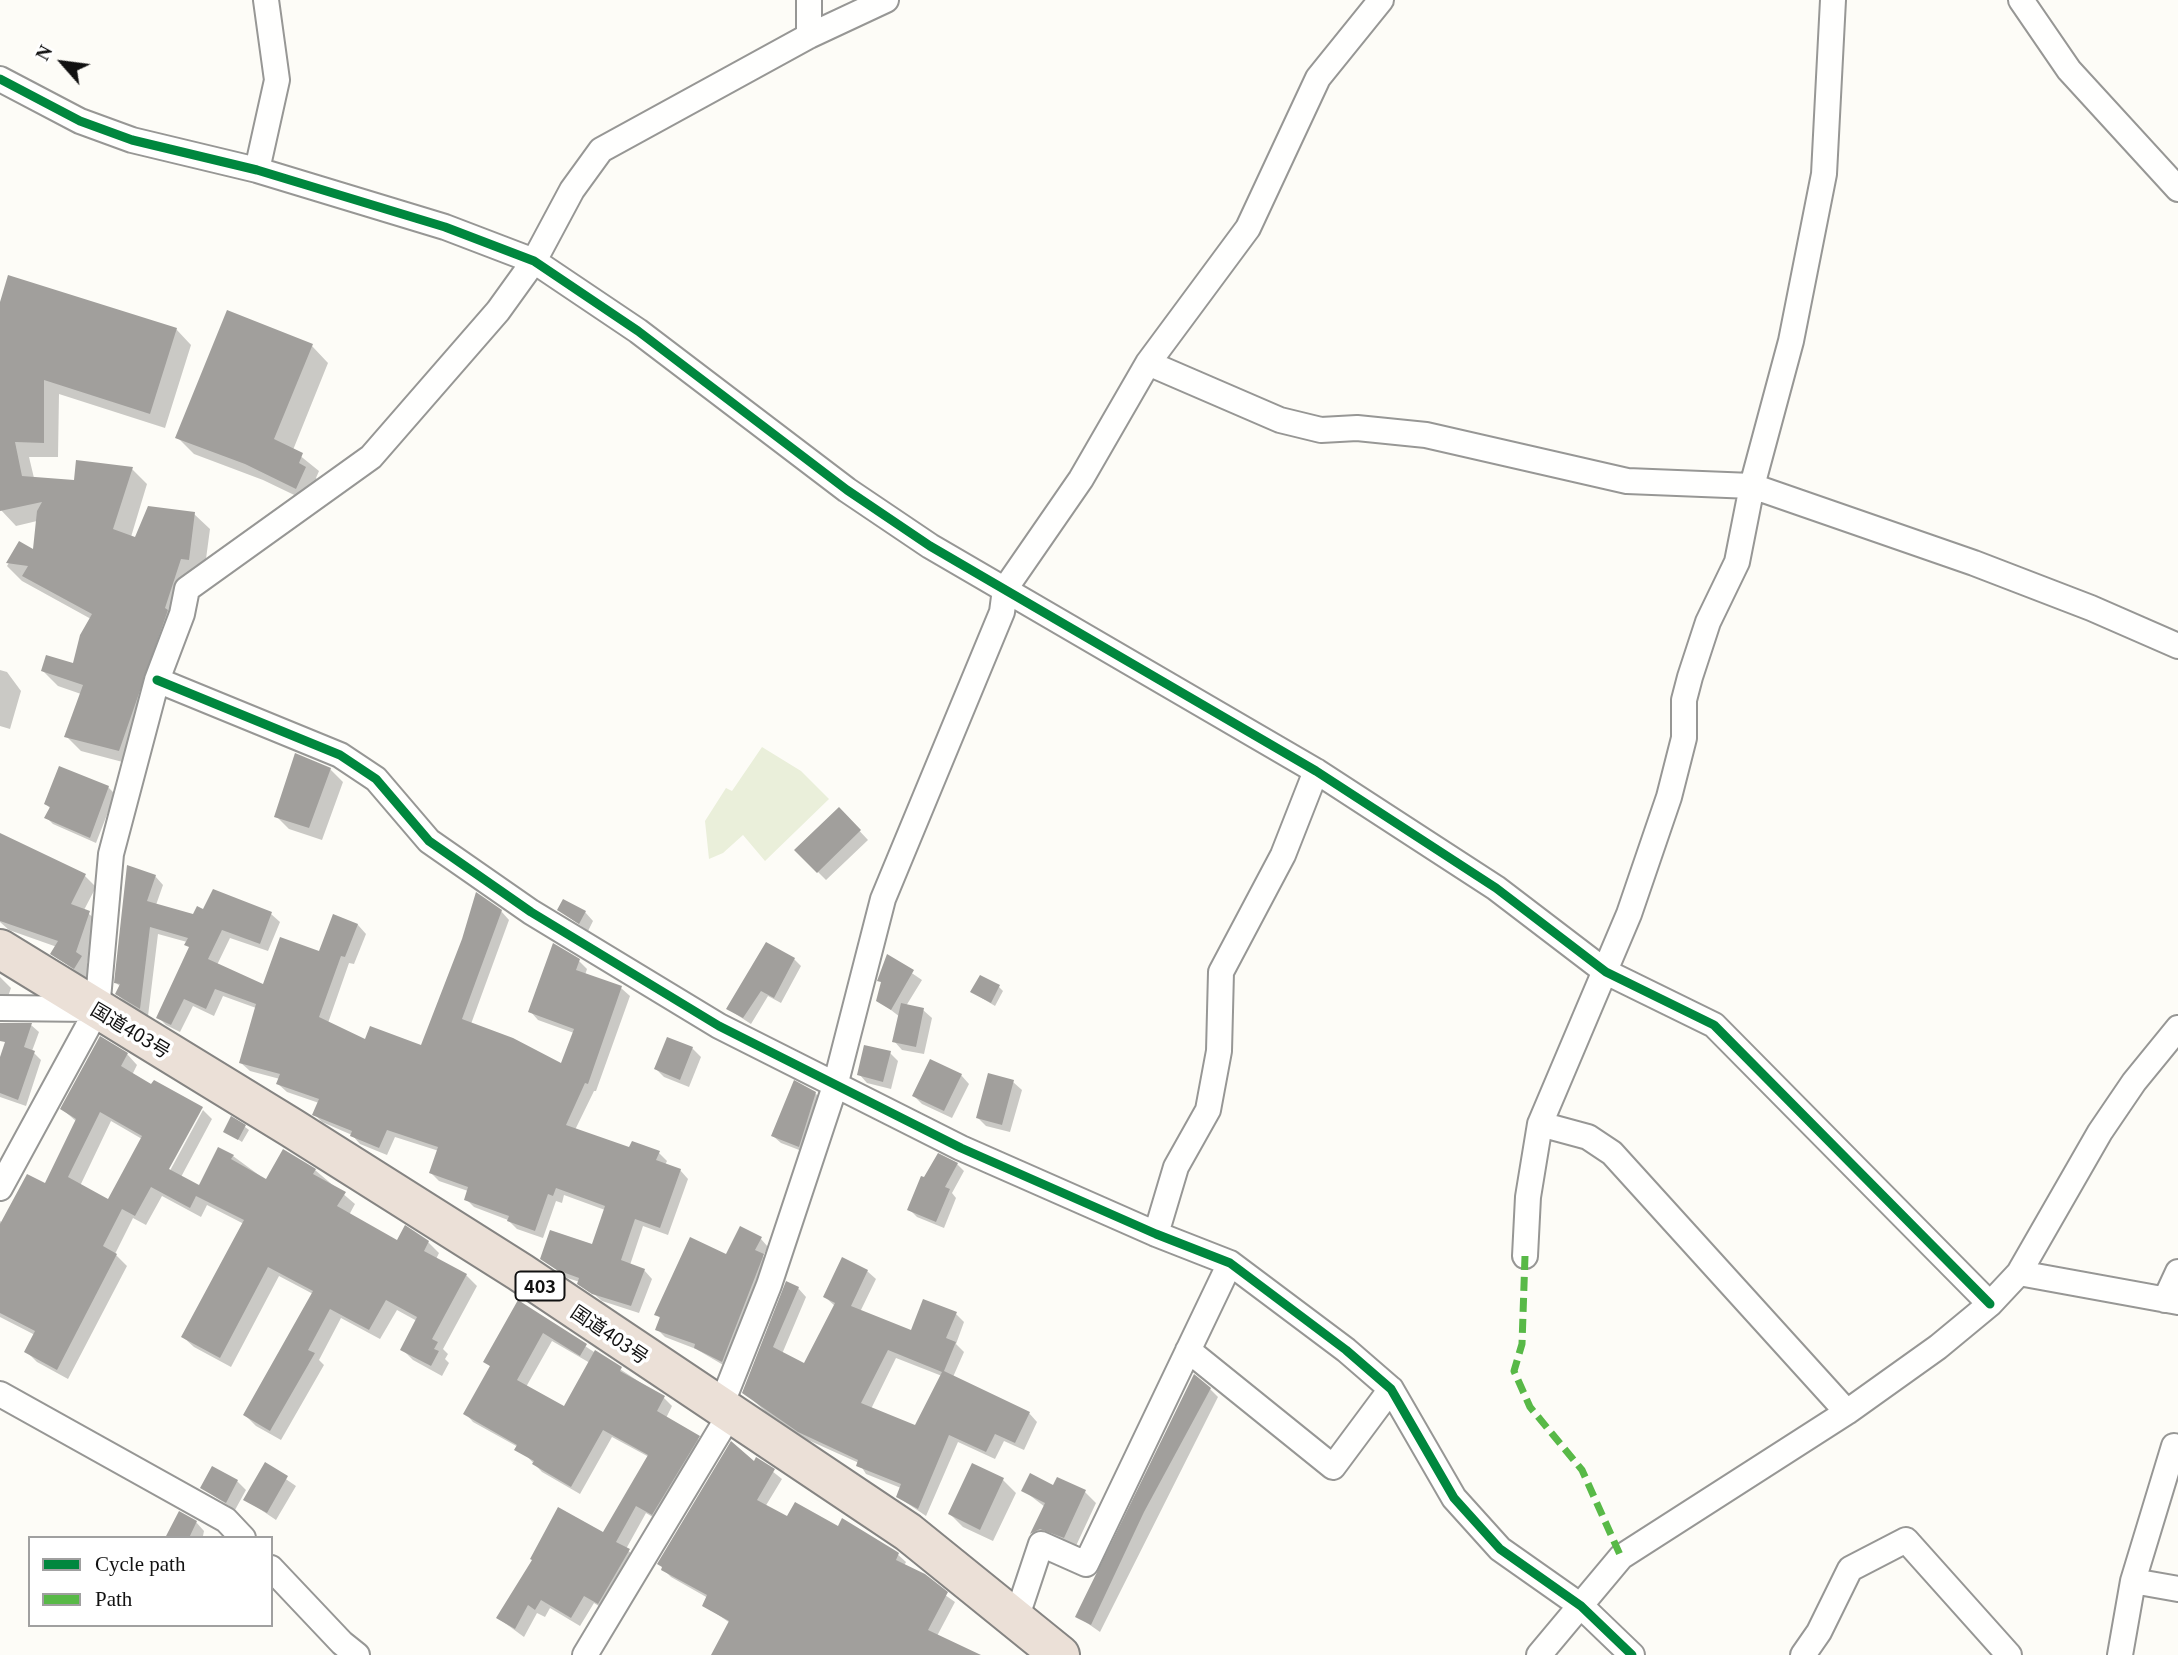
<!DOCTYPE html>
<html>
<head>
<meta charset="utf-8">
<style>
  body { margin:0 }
  #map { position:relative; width:2178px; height:1655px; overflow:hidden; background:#fdfcf7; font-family:Georgia,serif }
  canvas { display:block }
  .legend { position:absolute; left:28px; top:1536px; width:245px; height:91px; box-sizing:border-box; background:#fff; border:2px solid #a0a0a0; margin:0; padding:9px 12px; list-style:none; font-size:21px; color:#111 }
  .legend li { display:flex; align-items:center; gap:14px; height:35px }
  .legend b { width:35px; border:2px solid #a0a0a0 }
  .north { position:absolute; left:28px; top:28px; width:70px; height:70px; -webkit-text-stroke:5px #fff; paint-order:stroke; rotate:298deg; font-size:19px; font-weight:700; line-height:28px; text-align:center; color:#111 }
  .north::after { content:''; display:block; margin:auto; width:24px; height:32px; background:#111; clip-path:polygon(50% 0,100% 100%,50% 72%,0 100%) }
</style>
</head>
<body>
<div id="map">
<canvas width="2178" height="1655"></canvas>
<ul class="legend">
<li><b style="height:9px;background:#00873e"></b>Cycle path</li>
<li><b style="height:9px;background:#58b947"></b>Path</li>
</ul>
<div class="north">N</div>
</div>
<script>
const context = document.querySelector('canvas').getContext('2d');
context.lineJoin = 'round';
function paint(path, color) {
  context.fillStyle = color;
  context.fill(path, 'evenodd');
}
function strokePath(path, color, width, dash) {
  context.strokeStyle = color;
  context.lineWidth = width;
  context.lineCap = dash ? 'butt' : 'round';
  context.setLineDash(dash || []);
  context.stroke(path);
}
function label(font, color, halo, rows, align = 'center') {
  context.font = font + ' Georgia,"Noto Sans JP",serif';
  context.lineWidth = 7;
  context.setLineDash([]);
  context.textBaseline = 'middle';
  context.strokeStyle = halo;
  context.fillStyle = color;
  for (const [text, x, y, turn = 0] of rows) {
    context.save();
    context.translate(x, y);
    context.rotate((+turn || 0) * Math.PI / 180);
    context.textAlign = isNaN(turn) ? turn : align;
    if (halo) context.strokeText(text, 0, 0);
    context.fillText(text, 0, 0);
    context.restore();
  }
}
const cemetery = new Path2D(`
  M 762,747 L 801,771 L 829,799 L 765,861 L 743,835 L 723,853 L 709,859 L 705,821 L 726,788 L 732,791 Z`);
const shadow = new Path2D(`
  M 0,308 L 176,329 L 191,345 L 165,428 L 59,394 L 58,457 L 29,457 L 34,478 L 75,482 L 132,469 L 147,484 L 131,537 L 136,539 L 194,514 L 210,529 L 204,574 L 134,765 L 81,751 L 66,736 L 81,694 L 58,686 L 43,671 L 75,665 L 91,619 L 22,581 L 7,566 L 20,544 L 34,552 L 37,521 L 16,526 L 0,509 Z
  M 312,346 L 328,363 L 293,450 L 319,471 L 316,478 L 322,485 L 313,504 L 263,480 L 194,454 L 177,437 Z
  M 0,670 L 7,672 L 21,691 L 10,729 L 0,726 Z
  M 330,769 L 343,782 L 322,840 L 289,829 L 276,816 Z
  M 108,787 L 115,794 L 96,843 L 53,824 L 46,817 L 51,809 L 46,804 Z
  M 839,809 L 868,840 L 826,880 L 796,850 Z
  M 0,840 L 85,876 L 96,887 L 84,910 L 100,923 L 87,963 L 92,969 L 86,979 L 53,954 L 57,947 L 9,930 L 0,922 Z
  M 155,876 L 163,885 L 156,905 L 194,916 L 204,911 L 214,891 L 271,914 L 280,922 L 268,951 L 230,938 L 217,965 L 265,986 L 320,953 L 334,916 L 358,925 L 366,934 L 354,964 L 349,963 L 328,1023 L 366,1042 L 422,1047 L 501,911 L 509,920 L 471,1024 L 562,1065 L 574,1033 L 538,1020 L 530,1011 L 579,961 L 587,969 L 585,975 L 621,988 L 630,996 L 596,1091 L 594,1091 L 575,1130 L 630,1149 L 659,1153 L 667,1161 L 665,1165 L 680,1170 L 688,1179 L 668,1235 L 643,1226 L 630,1265 L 644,1270 L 652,1279 L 639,1313 L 602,1301 L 580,1282 L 567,1278 L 542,1259 L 593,1246 L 605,1210 L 564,1195 L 562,1203 L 556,1201 L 543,1238 L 517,1229 L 508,1220 L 474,1207 L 466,1199 L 468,1191 L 439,1181 L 431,1173 L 439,1151 L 395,1137 L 387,1155 L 360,1144 L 352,1135 L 322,1122 L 314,1114 L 319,1103 L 287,1092 L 278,1084 L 280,1079 L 250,1071 L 241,1063 L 256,1008 L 223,996 L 214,1016 L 193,1006 L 180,1032 L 166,1025 L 158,1017 L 190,948 L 187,942 L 158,934 L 148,1016 L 125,1002 L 117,994 L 121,987 L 116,983 Z
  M 559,910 L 585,912 L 593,921 L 588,931 Z
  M 888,957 L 922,980 L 906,1006 L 923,1010 L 932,1018 L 924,1054 L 902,1050 L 894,1041 L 900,1017 L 878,1000 Z
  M 794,959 L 801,966 L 781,1003 L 768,996 L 751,1024 L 728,1009 Z
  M 0,977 L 11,988 L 5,1005 L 0,1007 Z
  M 999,987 L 1003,991 L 995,1006 L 972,992 Z
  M 12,1025 L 31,1025 L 39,1032 L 32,1051 L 41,1060 L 26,1106 L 0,1097 L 0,1062 Z
  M 692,1048 L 701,1057 L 689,1087 L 664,1077 L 656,1069 Z
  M 890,1053 L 898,1061 L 891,1089 L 867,1083 L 859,1074 Z
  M 127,1054 L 137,1065 L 132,1075 L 203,1109 L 199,1109 L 163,1176 L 166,1178 L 203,1110 L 212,1119 L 181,1177 L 200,1188 L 233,1156 L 267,1181 L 315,1170 L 355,1204 L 349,1215 L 398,1242 L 428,1242 L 439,1253 L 436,1259 L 466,1275 L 477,1286 L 443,1349 L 448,1354 L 445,1359 L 449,1363 L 442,1376 L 413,1360 L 402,1349 L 417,1321 L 397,1310 L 380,1339 L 341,1318 L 319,1360 L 324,1365 L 281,1440 L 256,1426 L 245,1415 L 313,1294 L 279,1276 L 231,1367 L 194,1347 L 183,1337 L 244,1224 L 207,1205 L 201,1217 L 162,1196 L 146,1225 L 133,1218 L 115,1254 L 127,1266 L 68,1379 L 37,1362 L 26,1351 L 35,1335 L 0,1317 L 0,1221 L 3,1223 L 45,1186 L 77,1122 L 62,1109 ZM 111,1121 L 142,1139 L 109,1202 L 80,1186 Z
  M 961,1075 L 969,1084 L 952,1118 L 922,1104 L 914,1096 Z
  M 1013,1082 L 1022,1090 L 1010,1132 L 986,1126 L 978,1118 Z
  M 815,1093 L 823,1101 L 807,1153 L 781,1143 L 773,1136 Z
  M 245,1127 L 249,1130 L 242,1142 L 225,1131 Z
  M 957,1164 L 964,1171 L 952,1193 L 956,1198 L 944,1228 L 917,1217 L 909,1209 Z
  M 761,1239 L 768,1247 L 763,1256 L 770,1263 L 730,1369 L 696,1349 L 665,1337 L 657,1329 L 661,1319 L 656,1314 L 727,1256 Z
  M 867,1271 L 876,1279 L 860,1312 L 912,1333 L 956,1314 L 964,1322 L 956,1344 L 964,1352 L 953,1377 L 1029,1413 L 1037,1422 L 1024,1450 L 1004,1441 L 995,1459 L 958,1442 L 926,1516 L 898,1497 L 901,1488 L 866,1474 L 859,1463 L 808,1440 L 766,1412 L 744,1392 L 798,1288 L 806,1297 L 782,1354 L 804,1366 L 835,1306 L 825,1297 ZM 896,1358 L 942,1376 L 916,1427 L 871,1409 Z
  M 518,1302 L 664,1398 L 672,1406 L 666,1418 L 707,1446 L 661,1522 L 646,1513 L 626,1549 L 638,1559 L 607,1611 L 594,1603 L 580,1626 L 550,1608 L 545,1617 L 537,1613 L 524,1637 L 498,1618 L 604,1534 L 649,1457 L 612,1437 L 580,1494 L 542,1472 L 518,1447 L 473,1422 L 465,1413 L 491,1367 L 485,1361 ZM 552,1341 L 590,1363 L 564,1409 L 526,1387 Z
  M 1210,1389 L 1218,1397 L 1100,1632 L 1077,1616 Z
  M 757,1459 L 782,1479 L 765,1507 L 787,1519 L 839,1528 L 895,1552 L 906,1562 L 904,1566 L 955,1602 L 937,1636 L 972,1655 L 713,1655 L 730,1623 L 704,1605 L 708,1598 L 671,1577 L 663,1569 Z
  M 265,1465 L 296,1486 L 276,1520 L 245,1499 Z
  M 1003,1480 L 1016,1493 L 993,1541 L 963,1527 L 950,1514 Z
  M 237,1481 L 246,1490 L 235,1510 L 202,1488 Z
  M 1023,1490 L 1085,1492 L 1096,1503 L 1075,1548 L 1043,1544 L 1032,1534 L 1045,1507 Z
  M 196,1522 L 204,1531 L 203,1536 L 206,1538 L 167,1538 Z`);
const building = new Path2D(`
  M 8,275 L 177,328 L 150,414 L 44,380 L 44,443 L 15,442 L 22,476 L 74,480 L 76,460 L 133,467 L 113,529 L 135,537 L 148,506 L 195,512 L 189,560 L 181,559 L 165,608 L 168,610 L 119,751 L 64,737 L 83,685 L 41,671 L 46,655 L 73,663 L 80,635 L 92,614 L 22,576 L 28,566 L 6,563 L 19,541 L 33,549 L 37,511 L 42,502 L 0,511 L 0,302 Z
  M 227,310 L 313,344 L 274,439 L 303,453 L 299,463 L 306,467 L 296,489 L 245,464 L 175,438 Z
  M 295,753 L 331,768 L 309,828 L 274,817 Z
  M 59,766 L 109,786 L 90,838 L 44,818 L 50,807 L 44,804 Z
  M 839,807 L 861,830 L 817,873 L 794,850 Z
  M 0,833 L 86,874 L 71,904 L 90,911 L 76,952 L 82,956 L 74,969 L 50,954 L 58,941 L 0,921 Z
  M 127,865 L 156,875 L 147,901 L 193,914 L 197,906 L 203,909 L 213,889 L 272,912 L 260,944 L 222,930 L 208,959 L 263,984 L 280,937 L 319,951 L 333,914 L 358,924 L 345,957 L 341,956 L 319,1017 L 365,1039 L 370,1026 L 421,1045 L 462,939 L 476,892 L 502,910 L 462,1019 L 513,1038 L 561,1063 L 574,1029 L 528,1012 L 553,943 L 580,959 L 576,970 L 622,986 L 588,1084 L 585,1083 L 566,1125 L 629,1147 L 632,1141 L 660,1151 L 656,1160 L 681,1169 L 660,1228 L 635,1219 L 621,1260 L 645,1269 L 631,1306 L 592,1294 L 577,1284 L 579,1278 L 557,1270 L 540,1259 L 550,1230 L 592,1244 L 605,1206 L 556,1188 L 553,1196 L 548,1194 L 535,1231 L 507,1221 L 509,1216 L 464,1200 L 468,1187 L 429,1173 L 438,1147 L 387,1130 L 379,1148 L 350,1136 L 352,1131 L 312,1115 L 319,1099 L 276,1084 L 280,1074 L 239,1063 L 256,1004 L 215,989 L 206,1009 L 184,999 L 171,1025 L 156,1018 L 189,947 L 184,945 L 188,938 L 150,927 L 140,1009 L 115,994 L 120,984 L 114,983 Z
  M 563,899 L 586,911 L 579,924 L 557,910 Z
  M 766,942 L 795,958 L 774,998 L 761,991 L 743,1018 L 726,1009 Z
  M 887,954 L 914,970 L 891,1010 L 876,1001 L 881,982 L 877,981 Z
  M 980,975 L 1000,985 L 991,1003 L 970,992 Z
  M 901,1003 L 924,1008 L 916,1047 L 892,1042 Z
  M 0,1023 L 32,1023 L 24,1047 L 35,1051 L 18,1100 L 0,1093 L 0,1057 L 5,1042 L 0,1041 Z
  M 100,1036 L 128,1053 L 121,1066 L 151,1084 L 154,1080 L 203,1107 L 169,1169 L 199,1185 L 218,1147 L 234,1155 L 231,1159 L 266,1179 L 283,1149 L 316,1169 L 313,1174 L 346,1192 L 337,1206 L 397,1240 L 405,1225 L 429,1241 L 424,1251 L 467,1274 L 432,1339 L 438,1342 L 434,1349 L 439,1351 L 431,1366 L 400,1350 L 417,1317 L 386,1300 L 369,1330 L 330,1309 L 308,1350 L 315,1353 L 270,1431 L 243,1415 L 313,1291 L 268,1267 L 220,1358 L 181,1337 L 244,1220 L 196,1196 L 190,1208 L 151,1187 L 135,1216 L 122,1209 L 103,1246 L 117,1254 L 57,1370 L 24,1352 L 35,1331 L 0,1313 L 0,1224 L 27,1174 L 45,1183 L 76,1119 L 60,1109 ZM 100,1112 L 142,1136 L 108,1199 L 68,1177 Z
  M 667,1037 L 693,1047 L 680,1080 L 654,1069 Z
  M 864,1045 L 891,1051 L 883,1082 L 857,1075 Z
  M 930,1059 L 962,1074 L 944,1111 L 912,1096 Z
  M 988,1073 L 1014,1080 L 1002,1125 L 976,1118 Z
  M 794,1080 L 816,1092 L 799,1147 L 771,1136 Z
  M 231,1116 L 246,1125 L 238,1140 L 223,1132 Z
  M 938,1153 L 958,1163 L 945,1187 L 950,1189 L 936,1222 L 907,1210 L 921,1176 L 924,1177 Z
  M 740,1226 L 762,1237 L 755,1250 L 764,1254 L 722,1362 L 694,1348 L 695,1344 L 655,1330 L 660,1317 L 654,1315 L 690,1237 L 726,1254 Z
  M 842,1257 L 868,1270 L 851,1306 L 911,1330 L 923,1299 L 957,1312 L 946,1338 L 956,1342 L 944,1371 L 1030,1412 L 1015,1443 L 995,1434 L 986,1452 L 949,1435 L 918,1509 L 896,1497 L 901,1484 L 856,1466 L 858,1460 L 798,1432 L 742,1393 L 786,1281 L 799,1287 L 773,1347 L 804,1363 L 835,1303 L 823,1297 ZM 888,1350 L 942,1372 L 915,1425 L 861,1403 Z
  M 518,1300 L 587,1344 L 580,1356 L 543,1333 L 517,1380 L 564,1406 L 595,1350 L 622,1367 L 620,1371 L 665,1396 L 657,1411 L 700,1436 L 652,1515 L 636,1506 L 616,1542 L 630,1549 L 598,1604 L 584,1596 L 571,1618 L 541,1600 L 535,1610 L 528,1605 L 515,1629 L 496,1618 L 532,1560 L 530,1559 L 558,1507 L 603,1532 L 648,1455 L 603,1430 L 571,1487 L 532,1464 L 534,1461 L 514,1450 L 517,1445 L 463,1414 L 490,1366 L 483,1362 Z
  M 1194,1374 L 1211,1388 L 1144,1512 L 1091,1625 L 1075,1617 Z
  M 731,1441 L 754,1461 L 756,1457 L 775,1469 L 757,1500 L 787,1516 L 795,1502 L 838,1526 L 842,1518 L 896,1551 L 899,1553 L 896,1560 L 925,1574 L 948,1592 L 928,1630 L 981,1655 L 711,1655 L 729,1621 L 702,1606 L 707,1595 L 661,1570 L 662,1567 L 657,1564 Z
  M 265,1462 L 288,1476 L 267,1513 L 243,1500 Z
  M 972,1463 L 1004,1478 L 980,1530 L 948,1514 Z
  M 212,1466 L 238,1480 L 226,1503 L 200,1488 Z
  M 1030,1473 L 1053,1485 L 1057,1477 L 1086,1490 L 1064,1538 L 1040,1529 L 1030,1534 L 1045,1503 L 1021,1491 Z
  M 179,1511 L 197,1521 L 189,1538 L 165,1538 Z`);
const street = new Path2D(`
  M 809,0 L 809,36
  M 2021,0 L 2069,70 L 2178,189
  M 0,79 L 80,121 L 132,140 L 257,170 L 445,227 L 534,261 L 638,331 L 847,490 L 930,546 L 1316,771 L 1496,888 L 1606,972 L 1714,1025 L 1990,1304
  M 257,170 L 277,80 L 266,0
  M 1148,363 L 1280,420 L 1321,430 L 1357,428 L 1426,435 L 1627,481 L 1752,486 L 1974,563 L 2091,608 L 2178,646
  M 157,680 L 340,755 L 376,779 L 429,841 L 531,912 L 719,1026 L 961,1148 L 1156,1234 L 1230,1263 L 1346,1350 L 1391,1389 L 1454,1498 L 1500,1549 L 1581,1606 L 1632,1655
  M 0,1008 L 93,1009
  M 1540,1124 L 1588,1137 L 1612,1153 L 1847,1412
  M 0,1188 L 97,1010 L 111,854 L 157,680 L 182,614 L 187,589 L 371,457 L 498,311 L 534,261 L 572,190 L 601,150 L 809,36 L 886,0
  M 1156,1234 L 1176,1167 L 1208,1110 L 1219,1051 L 1221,972 L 1283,855 L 1316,771
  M 1525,1256 L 1528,1197 L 1540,1124 L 1629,914 L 1669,797 L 1684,738 L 1684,700 L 1690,677 L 1708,622 L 1737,562 L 1752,486 L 1791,341 L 1824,174 L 1833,0
  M 2019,1273 L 2178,1302
  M 2165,1300 L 2178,1272
  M 1188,1350 L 1333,1467 L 1391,1389
  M 0,1394 L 226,1520 L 243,1538
  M 720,1408 L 769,1285 L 835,1086 L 883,899 L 1002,612 L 1005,589 L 1081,479 L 1148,363 L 1248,228 L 1318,78 L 1381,0
  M 271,1568 L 342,1643 L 357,1655
  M 2133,1581 L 2178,1589
  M 1016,1619 L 1041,1544 L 1086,1564 L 1230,1263
  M 585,1655 L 730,1414
  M 1539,1655 L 1621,1557 L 1847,1412 L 1938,1347 L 1990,1304 L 2019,1273 L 2100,1132 L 2134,1082 L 2178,1028
  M 1803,1655 L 1819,1632 L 1850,1569 L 1906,1540 L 2009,1655
  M 2120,1655 L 2133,1581 L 2174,1446 L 2178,1447`);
const highway = new Path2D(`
  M 0,949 L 292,1128 L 520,1272 L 908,1532 L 1060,1655`);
const quiet = new Path2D(`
  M 1525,1256 L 1522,1344 L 1514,1371 L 1530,1407 L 1582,1470 L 1621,1557`);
const cycleway = new Path2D(`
  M 0,79 L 80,121 L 132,140 L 257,170 L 445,227 L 534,261 L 638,331 L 847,490 L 930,546 L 1316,771 L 1496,888 L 1606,972 L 1714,1025 L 1990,1304
  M 157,680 L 340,755 L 376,779 L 429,841 L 531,912 L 719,1026 L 961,1148 L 1156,1234 L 1230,1263 L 1346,1350 L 1391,1389 L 1454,1498 L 1500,1549 L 1581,1606 L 1632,1655`);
const shields = [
  [540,1286,49]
];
const shieldNames = [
  ["403",540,1286]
];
const streetNames = [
  ["国道403号",131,1030,31],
  ["国道403号",610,1334,34]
];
paint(cemetery, '#eaefda');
paint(shadow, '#0003');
paint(building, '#a19f9c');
strokePath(street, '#979795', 28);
strokePath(highway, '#858482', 42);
strokePath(street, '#fffffe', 24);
strokePath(highway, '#ebe0d7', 38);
strokePath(quiet, '#58b947', 7, [14, 7]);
strokePath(cycleway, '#00873e', 9);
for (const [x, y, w] of shields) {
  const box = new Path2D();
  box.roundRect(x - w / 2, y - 14.5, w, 29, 5);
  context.fillStyle = '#fff';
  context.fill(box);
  strokePath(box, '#111', 2);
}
label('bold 18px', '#111', null, shieldNames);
label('19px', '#111', '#fff', streetNames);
</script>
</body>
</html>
